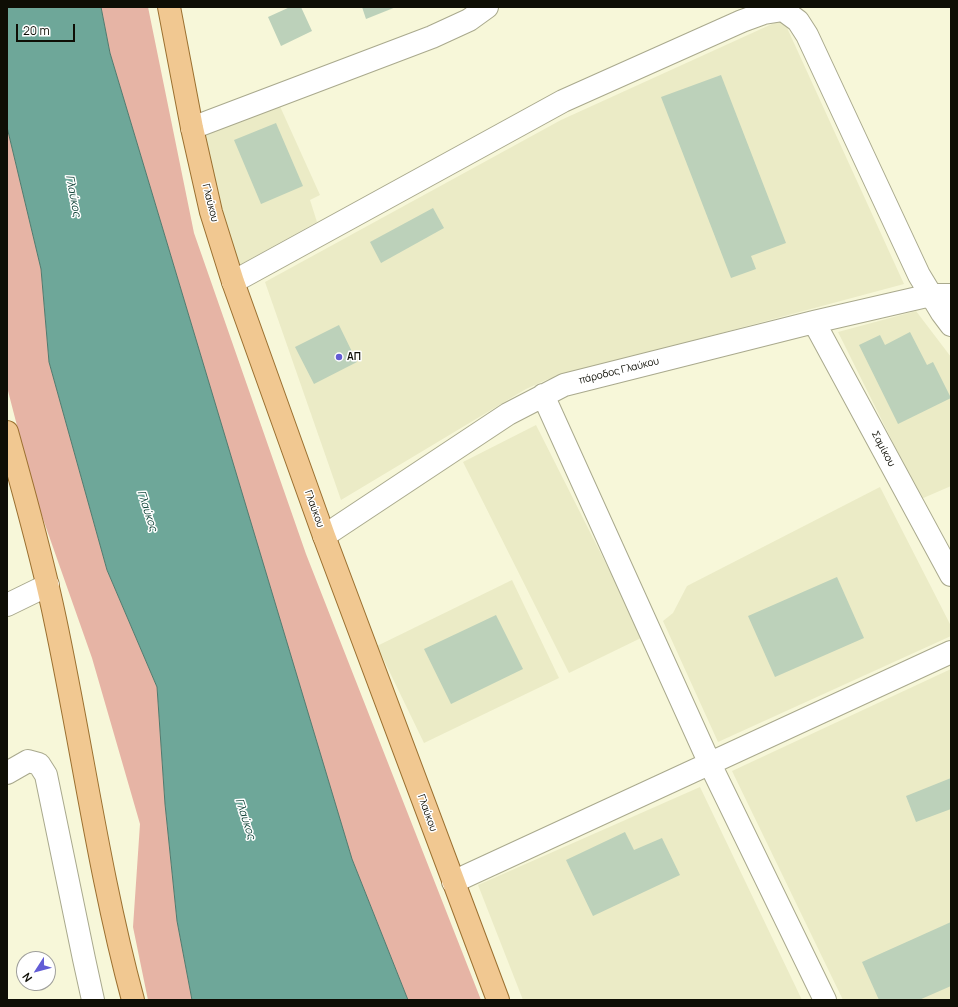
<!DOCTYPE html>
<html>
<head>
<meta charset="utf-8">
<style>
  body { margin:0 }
  #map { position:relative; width:958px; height:1007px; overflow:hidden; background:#f7f7d9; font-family:Manrope,sans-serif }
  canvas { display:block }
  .frame { position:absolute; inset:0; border:8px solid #0e0e05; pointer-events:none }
  .north { position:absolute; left:16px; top:951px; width:40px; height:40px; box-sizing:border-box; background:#fff; border:1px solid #9f9f9b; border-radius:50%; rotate:234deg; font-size:11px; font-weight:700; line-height:16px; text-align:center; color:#0e0e05 }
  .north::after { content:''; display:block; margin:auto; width:14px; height:18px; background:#625cd5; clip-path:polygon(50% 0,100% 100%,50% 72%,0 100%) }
  .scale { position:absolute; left:16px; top:24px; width:59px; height:18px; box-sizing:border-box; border:2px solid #0e0e05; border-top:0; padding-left:5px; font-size:12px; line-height:14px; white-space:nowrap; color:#0e0e05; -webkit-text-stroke:3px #fff; paint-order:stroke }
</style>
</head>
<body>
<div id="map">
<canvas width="958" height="1007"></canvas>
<div class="frame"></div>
<div class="north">N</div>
<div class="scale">20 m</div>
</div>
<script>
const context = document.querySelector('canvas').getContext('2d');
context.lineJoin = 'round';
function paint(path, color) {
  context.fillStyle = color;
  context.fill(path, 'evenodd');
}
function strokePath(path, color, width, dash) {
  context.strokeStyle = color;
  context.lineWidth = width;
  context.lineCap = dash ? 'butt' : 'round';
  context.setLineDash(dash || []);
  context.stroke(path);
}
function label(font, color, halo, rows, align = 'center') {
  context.font = font + ' Manrope,sans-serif';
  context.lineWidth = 3;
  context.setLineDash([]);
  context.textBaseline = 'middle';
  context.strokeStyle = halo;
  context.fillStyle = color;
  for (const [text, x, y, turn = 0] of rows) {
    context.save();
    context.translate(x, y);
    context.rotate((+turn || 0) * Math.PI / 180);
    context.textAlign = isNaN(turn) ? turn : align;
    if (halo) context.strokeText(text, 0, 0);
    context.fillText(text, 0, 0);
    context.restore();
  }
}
const built = new Path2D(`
  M 783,19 L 904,284 L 546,380 L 526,389 L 341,500 L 265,282 L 561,120 Z
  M 278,102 L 320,195 L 310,200 L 317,222 L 232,269 L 195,136 Z
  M 916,311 L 951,357 L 951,486 L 921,499 L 838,332 Z
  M 536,425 L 643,637 L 569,673 L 463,462 Z
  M 880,487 L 951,626 L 951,636 L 718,742 L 663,621 L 673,613 L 687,586 Z
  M 512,580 L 559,678 L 424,743 L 377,646 Z
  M 951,669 L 951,1000 L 843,1000 L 732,771 Z
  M 700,787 L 802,1000 L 523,1000 L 478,885 Z`);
const green = new Path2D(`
  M 101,7 L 148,7 L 194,233 L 306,554 L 481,1000 L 408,1000 L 352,859 L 110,53 Z
  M 7,127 L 41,269 L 49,362 L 107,570 L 157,687 L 165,804 L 177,921 L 192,1000 L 148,1000 L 133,927 L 140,824 L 92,658 L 36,499 L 7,387 Z`);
const water = new Path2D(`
  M 7,7 L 101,7 L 110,53 L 352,859 L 408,1000 L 192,1000 L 177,921 L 165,804 L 157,687 L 107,570 L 49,362 L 41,269 L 7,127 Z`);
const building = new Path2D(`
  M 290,7 L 301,7 L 312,31 L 281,46 L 268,17 Z
  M 362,7 L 396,7 L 366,19 Z
  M 721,75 L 786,243 L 751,256 L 756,269 L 731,278 L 661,97 Z
  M 276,123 L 303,186 L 261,204 L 234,140 Z
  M 433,208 L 444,228 L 381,263 L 370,242 Z
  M 339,325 L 357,362 L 314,384 L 295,347 Z
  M 910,332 L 927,365 L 933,362 L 951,398 L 898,424 L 859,345 L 880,335 L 885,345 Z
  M 837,577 L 864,638 L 775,677 L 748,616 Z
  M 496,615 L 523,669 L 451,704 L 424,649 Z
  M 951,778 L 951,809 L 916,822 L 906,796 Z
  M 625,832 L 634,850 L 662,838 L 680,875 L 593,916 L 566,860 Z
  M 951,922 L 951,986 L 919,1000 L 879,1000 L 862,962 Z`);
const minor = new Path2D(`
  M 192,128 L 432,37 L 469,20 L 487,7
  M 233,282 L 563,101 L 742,21 L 764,13 L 783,10 L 798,21 L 807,35 L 919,275 L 942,313 L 951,325
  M 814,322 L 951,575
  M 543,395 L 710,764 L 825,1000
  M 324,536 L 508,414 L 564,385 L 814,322 L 931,295 L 951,295
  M 7,605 L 48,585
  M 7,773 L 28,761 L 39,764 L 46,775 L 84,959 L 93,1000
  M 453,882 L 951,652`);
const major = new Path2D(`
  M 169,7 L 192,128 L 211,212 L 233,282 L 324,536 L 498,1000
  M 7,432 C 24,493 42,556 55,619 C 82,746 99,874 133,1000`);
const markers = [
  [339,357,4,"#625cd5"]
];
const streetNames = [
  ["Γλαύκου",210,203,76],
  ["πάροδος Γλαύκου",619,371,-14],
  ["Σαμίκου",883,449,62],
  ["Γλαύκου",314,509,70],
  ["Γλαύκου",427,813,70]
];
const poiNames = [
  ["ΑΠ",347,357]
];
const waterNames = [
  ["Γλαύκος",73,196,79],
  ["Γλαύκος",147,511,72],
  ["Γλαύκος",245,819,72]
];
paint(built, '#ebebc6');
paint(green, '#e6b4a5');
paint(water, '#6ea799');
strokePath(water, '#51796d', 1);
paint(building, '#bcd1ba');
strokePath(minor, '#a9a98d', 24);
strokePath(major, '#9b7030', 24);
strokePath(minor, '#fff', 22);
strokePath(major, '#f1c891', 22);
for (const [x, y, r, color] of markers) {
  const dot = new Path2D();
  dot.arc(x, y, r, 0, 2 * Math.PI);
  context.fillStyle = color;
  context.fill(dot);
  strokePath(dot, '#fff', 1.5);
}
label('10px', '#0e0e05', '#fff', streetNames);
label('bold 10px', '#0e0e05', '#fff', poiNames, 'left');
label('italic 11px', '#13463b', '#fff', waterNames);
</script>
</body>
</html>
